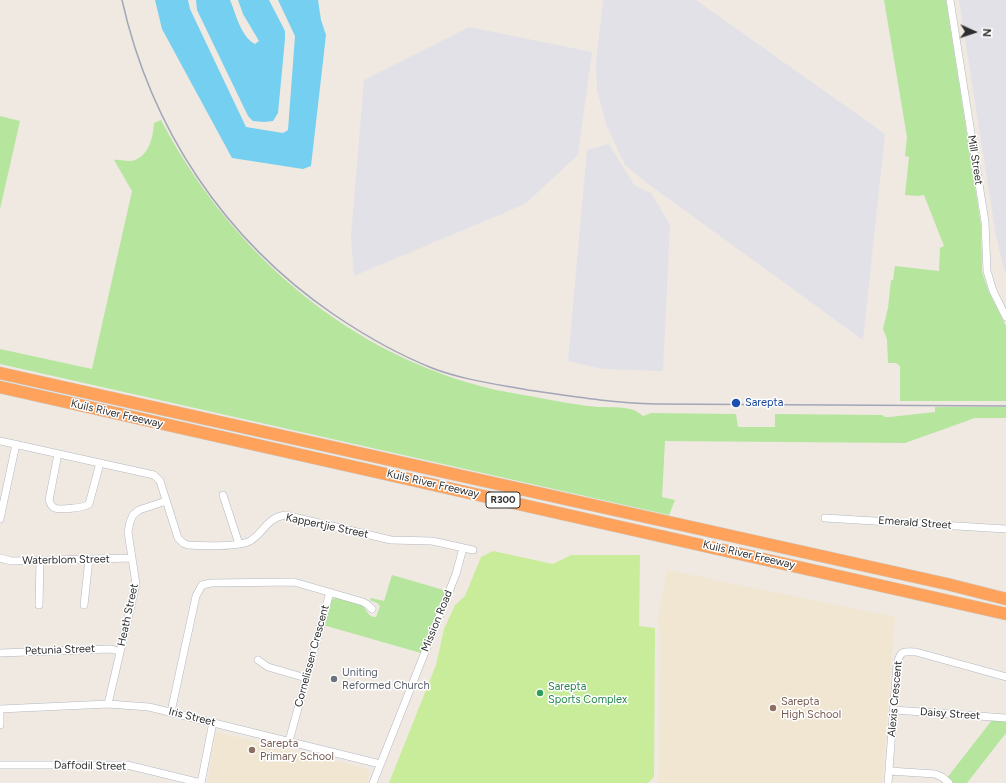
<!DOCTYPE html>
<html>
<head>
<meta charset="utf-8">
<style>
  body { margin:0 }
  #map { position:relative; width:1006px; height:783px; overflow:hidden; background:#efe9e1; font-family:Figtree,sans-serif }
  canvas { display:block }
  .north { position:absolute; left:954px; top:12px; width:40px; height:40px; -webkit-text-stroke:3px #fff; paint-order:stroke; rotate:93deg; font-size:11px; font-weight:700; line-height:16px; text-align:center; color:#2e2e2e }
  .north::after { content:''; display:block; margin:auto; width:14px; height:18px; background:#2e2e2e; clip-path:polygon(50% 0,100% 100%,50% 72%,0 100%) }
</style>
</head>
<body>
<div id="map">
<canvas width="1006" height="783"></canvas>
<div class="north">N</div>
</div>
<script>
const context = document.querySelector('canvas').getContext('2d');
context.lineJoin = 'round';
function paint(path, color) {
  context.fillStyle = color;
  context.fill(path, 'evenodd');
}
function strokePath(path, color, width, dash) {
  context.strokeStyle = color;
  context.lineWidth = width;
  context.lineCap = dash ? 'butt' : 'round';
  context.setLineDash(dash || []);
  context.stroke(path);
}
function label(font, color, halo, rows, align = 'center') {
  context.font = font + ' Figtree,sans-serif';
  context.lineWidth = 3;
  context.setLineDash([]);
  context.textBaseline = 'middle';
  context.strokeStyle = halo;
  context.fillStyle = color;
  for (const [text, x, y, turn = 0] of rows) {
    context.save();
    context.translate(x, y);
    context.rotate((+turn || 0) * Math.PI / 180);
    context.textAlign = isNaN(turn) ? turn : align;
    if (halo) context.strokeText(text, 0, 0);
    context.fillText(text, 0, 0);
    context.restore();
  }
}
const industrial = new Path2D(`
  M 603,0 L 696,0 L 885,134 L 863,340 L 647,183 L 625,165 L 606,124 L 597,90 L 596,62 Z
  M 959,0 L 1006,0 L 1006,270 L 1004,270 L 996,236 Z
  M 469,27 L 592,52 L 578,155 L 525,204 L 354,276 L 351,237 L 364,80 Z
  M 609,144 L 634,185 L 651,193 L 670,225 L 663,371 L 603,369 L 568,361 L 587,150 Z`);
const education = new Path2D(`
  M 667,570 L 895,617 L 882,783 L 658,783 L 660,632 L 657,624 Z
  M 216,732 L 367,769 L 369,775 L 367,783 L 207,783 Z`);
const green = new Path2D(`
  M 884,0 L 946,0 L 981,225 L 982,272 L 988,290 L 1006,326 L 1006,401 L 900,401 L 900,366 L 896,363 L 888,363 L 887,339 L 883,329 L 888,308 L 891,280 L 893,280 L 895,266 L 939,271 L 940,248 L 944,246 L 924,195 L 918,196 L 905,195 L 909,157 L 905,156 L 907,137 Z
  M 0,116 L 20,121 L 0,209 Z
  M 161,120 C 230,252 349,356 496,390 C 510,393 526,395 540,398 C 556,401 572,404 588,406 C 602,408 616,406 630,409 C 635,410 639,413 643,416 L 651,413 L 736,414 L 738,427 L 775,427 L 775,414 L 882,415 L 885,417 L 890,417 L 935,412 L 935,407 L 1006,407 L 1006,418 L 975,418 L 905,443 L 665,441 L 662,497 L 675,500 L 669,515 L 0,364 L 0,349 L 92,369 L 132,191 L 114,160 C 119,159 124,161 130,161 C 148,159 153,139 154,123 Z
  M 392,575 L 447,591 L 421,653 L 323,625 L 331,600 L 337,597 C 344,599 353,600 359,603 C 367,607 366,617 376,617 L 380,606 L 377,603 L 370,600 L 371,598 L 384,601 Z
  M 992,720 L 1006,721 L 1006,733 L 967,783 L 953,783 L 947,778 Z`);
const pitch = new Path2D(`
  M 493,551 L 553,564 L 571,555 L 640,555 L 639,626 L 655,628 L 654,777 L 648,783 L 389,783 L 436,665 L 444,629 L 455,605 L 465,596 L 481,557 Z`);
const water = new Path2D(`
  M 155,0 L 188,0 L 190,9 L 246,127 L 283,133 L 288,130 L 295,36 L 278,0 L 318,0 L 321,20 L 326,35 L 311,166 L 303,169 L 232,158 L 162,29 Z
  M 196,0 L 230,0 C 236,14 241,37 255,44 L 259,41 L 243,14 L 238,0 L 269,0 L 285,31 L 285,39 L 278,113 L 273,121 L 264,122 L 253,121 L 248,116 L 197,10 Z`);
const minor = new Path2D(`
  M 950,0 L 985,222 L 987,271 L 993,291 L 1006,317
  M 0,441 L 154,475 L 160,481 L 178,538 L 183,543 L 188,545 C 201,546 239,547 250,541 C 264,533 266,518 285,515 L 391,540 L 432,541 L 473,550
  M 58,454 L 49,500 C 50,503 51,506 54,508 C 60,510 84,508 89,504 L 100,463
  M 223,495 L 239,544
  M 825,518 L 1006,529
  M 0,519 L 16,444
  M 0,558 L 11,561 L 132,558
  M 39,605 L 40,561
  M 84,605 L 89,559
  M 0,653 L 110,649 L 120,651
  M 258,660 L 268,667 L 306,678
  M 108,704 L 136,584 L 128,532 L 130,522 L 133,515 L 139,510 L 166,501
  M 0,709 L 108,704 L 149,707 L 380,764
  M 894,710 L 1006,718
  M 171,712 L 196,596 L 202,585 L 211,583 L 294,582 L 363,602 L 368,605 L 372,609
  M 0,725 L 0,709
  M 289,741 L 330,592
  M 0,765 L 127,765 L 201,783
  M 889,771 L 935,774 L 942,777 L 949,783
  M 201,783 L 213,722
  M 373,783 L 456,574 L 463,548
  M 888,783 L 897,664 C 900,651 903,651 916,652 L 1006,677`);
const motorway = new Path2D(`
  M 0,373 L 947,584 L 1006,599
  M 0,387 L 1006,614`);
const rail = new Path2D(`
  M 122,0 C 151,129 224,239 333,314 C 364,335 397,354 432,368 C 463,380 496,384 528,390 C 570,396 612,403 655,404 L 1006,406`);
const markers = [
  [736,403,5,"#1a4fb4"],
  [334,679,4,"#6b7280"],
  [540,693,4,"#2e9e5b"],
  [773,708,4,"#8d6e63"],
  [252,750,4,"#8d6e63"]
];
const shields = [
  [503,500,34]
];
const shieldNames = [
  ["R300",503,500]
];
const streetNames = [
  ["Mill Street",975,160,81],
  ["Kuils River Freeway",117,414,13],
  ["Kuils River Freeway",433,484,13],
  ["Emerald Street",915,523,4],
  ["Kappertjie Street",327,526,12],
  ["Kuils River Freeway",749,555,13],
  ["Waterblom Street",66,560,-1],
  ["Heath Street",128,615,-78],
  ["Mission Road",437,621,-68],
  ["Petunia Street",60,650,-2],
  ["Cornelissen Crescent",312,656,-75],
  ["Alexis Crescent",895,699,-85],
  ["Daisy Street",950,714,4],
  ["Iris Street",192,717,14],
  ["Daffodil Street",90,766,1]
];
const transitNames = [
  ["Sarepta",745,403]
];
const worshipNames = [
  ["Uniting",342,673],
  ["Reformed Church",342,686]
];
const leisureNames = [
  ["Sarepta",548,687],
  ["Sports Complex",548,700]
];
const educationNames = [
  ["Sarepta",781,702],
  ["High School",781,715],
  ["Sarepta",260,744],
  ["Primary School",260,757]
];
paint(industrial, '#e3e1e8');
paint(education, '#f0e6d1');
paint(green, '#b6e59e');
paint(pitch, '#c9ec9a');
paint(water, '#75cff0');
strokePath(minor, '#b4b7c1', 8);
strokePath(motorway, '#c9c9c9', 13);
strokePath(minor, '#fff', 7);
strokePath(motorway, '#ffa35c', 12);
strokePath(rail, '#a3a6b8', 1.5);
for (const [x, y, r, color] of markers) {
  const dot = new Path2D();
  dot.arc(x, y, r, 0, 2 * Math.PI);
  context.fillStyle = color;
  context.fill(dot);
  strokePath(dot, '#fff', 1.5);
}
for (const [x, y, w] of shields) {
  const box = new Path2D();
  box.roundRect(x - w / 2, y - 8, w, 16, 3);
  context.fillStyle = '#fff';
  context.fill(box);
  strokePath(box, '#2e2e2e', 1);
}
label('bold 10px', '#2e2e2e', null, shieldNames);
label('11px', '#2e2e2e', '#fff', streetNames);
label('11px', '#164399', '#fff', transitNames, 'left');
label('11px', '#5b616d', '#fff', worshipNames, 'left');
label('11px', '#27864d', '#fff', leisureNames, 'left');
label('11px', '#785e54', '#fff', educationNames, 'left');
</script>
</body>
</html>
